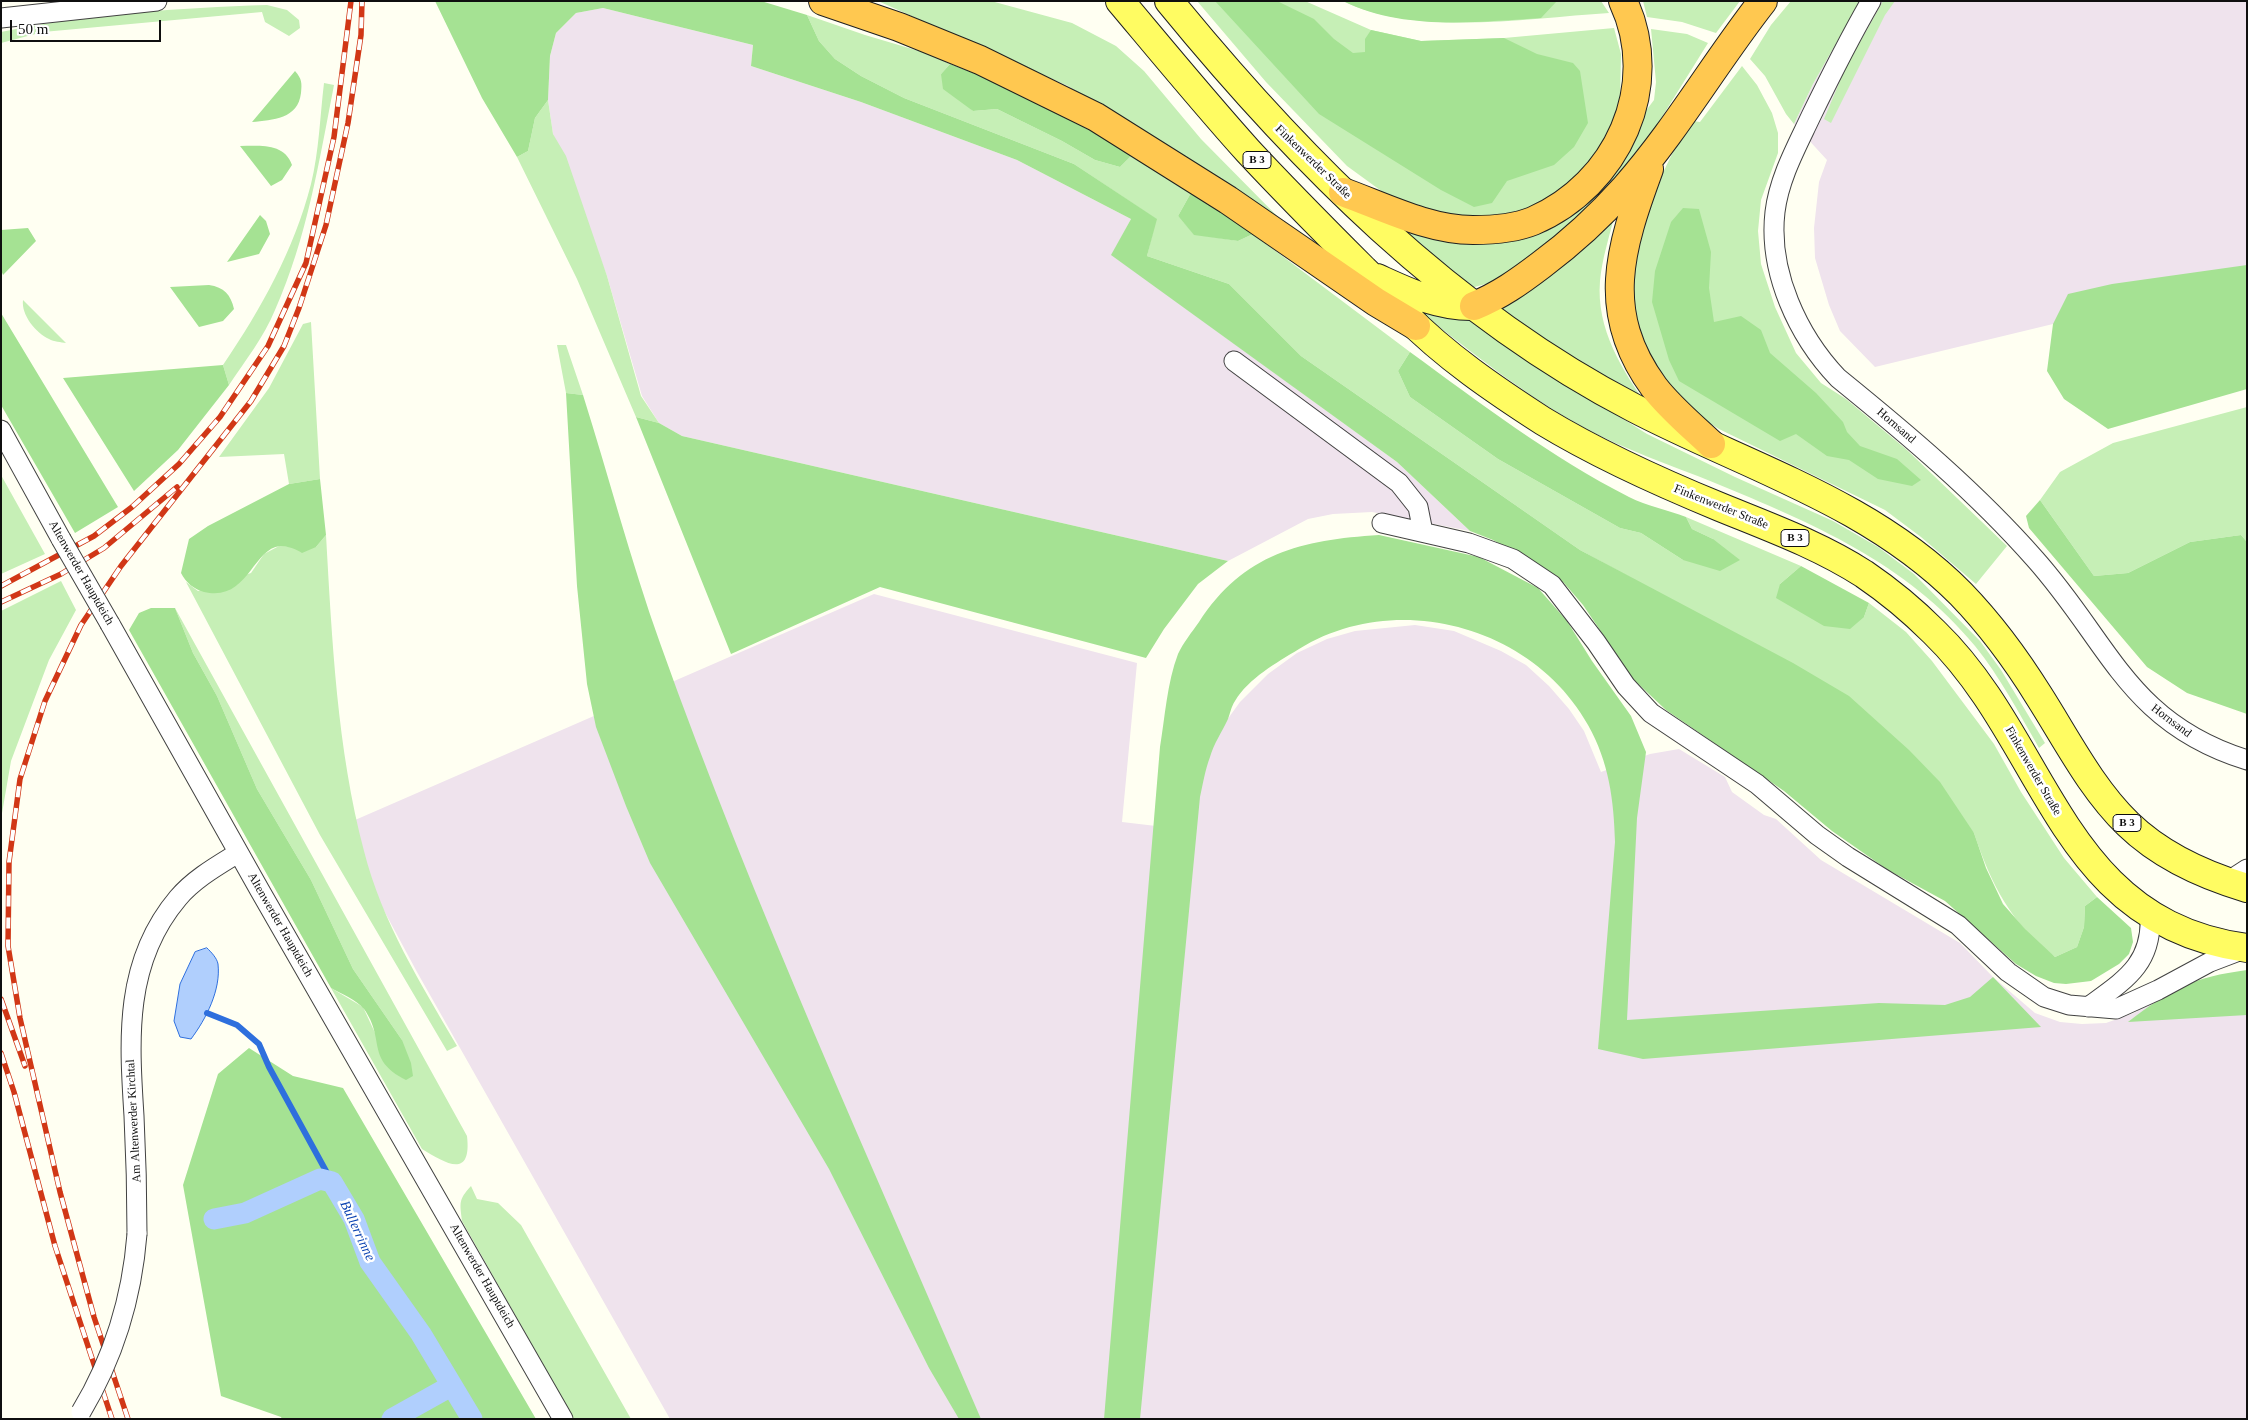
<!DOCTYPE html>
<html>
<head>
<meta charset="utf-8">
<style>
  body { margin:0 }
  #map { position:relative; width:2248px; height:1420px; overflow:hidden; background:#fffff2; font-family:"Times New Roman",serif }
  canvas { display:block }
  .frame { position:absolute; inset:0; border:2px solid #0f0f0f; pointer-events:none }
  .scale { position:absolute; left:10px; top:20px; width:151px; height:22px; box-sizing:border-box; border:2px solid #0f0f0f; border-top:0; padding-left:6px; font-size:15px; line-height:18px; white-space:nowrap; color:#0f0f0f; -webkit-text-stroke:4px #fff; paint-order:stroke }
</style>
</head>
<body>
<div id="map">
<canvas width="2248" height="1420"></canvas>
<div class="frame"></div>
<div class="scale">50 m</div>
</div>
<script>
const context = document.querySelector('canvas').getContext('2d');
context.lineJoin = 'round';
function paint(path, color) {
  context.fillStyle = color;
  context.fill(path, 'evenodd');
}
function strokePath(path, color, width, dash) {
  context.strokeStyle = color;
  context.lineWidth = width;
  context.lineCap = dash ? 'butt' : 'round';
  context.setLineDash(dash || []);
  context.stroke(path);
}
function label(font, color, halo, rows, align = 'center') {
  context.font = font + ' "Times New Roman",serif';
  context.lineWidth = 5;
  context.setLineDash([]);
  context.textBaseline = 'middle';
  context.strokeStyle = halo;
  context.fillStyle = color;
  for (const [text, x, y, turn = 0] of rows) {
    context.save();
    context.translate(x, y);
    context.rotate((+turn || 0) * Math.PI / 180);
    context.textAlign = isNaN(turn) ? turn : align;
    if (halo) context.strokeText(text, 0, 0);
    context.fillText(text, 0, 0);
    context.restore();
  }
}
const industrial = new Path2D(`
  M 1860,1 L 2247,1 L 2247,298 L 2213,306 L 2053,324 L 1875,367 L 1840,331 L 1829,305 L 1815,258 L 1814,228 L 1819,182 L 1827,160 L 1794,124 L 1813,84 Z
  M 603,8 L 753,45 L 751,66 L 861,102 L 1017,160 L 1131,219 L 1112,255 L 1397,462 L 1470,531 L 1372,512 L 1333,514 L 1308,519 L 1228,561 L 682,436 L 659,423 L 642,396 L 607,276 L 553,134 L 548,100 L 550,56 L 556,33 L 576,13 Z
  M 874,594 L 1137,663 L 1122,822 L 1190,830 L 1201,774 L 1219,731 L 1240,702 L 1268,674 L 1297,653 L 1327,639 L 1355,631 L 1415,625 L 1454,631 L 1501,651 L 1526,665 L 1549,686 L 1569,709 L 1584,731 L 1601,772 L 1650,754 L 1679,749 L 1725,777 L 1732,792 L 1764,815 L 1776,819 L 1821,860 L 1960,943 L 1993,977 L 2035,1013 L 2060,1022 L 2082,1024 L 2106,1023 L 2134,1013 L 2172,989 L 2247,978 L 2247,1419 L 670,1419 L 417,972 L 339,827 Z`);
const green = new Path2D(`
  M 878,1 L 991,1 L 1072,23 L 1116,46 L 1144,71 L 1201,139 L 1278,217 L 1068,86 Z
  M 1197,1 L 1305,1 L 1371,30 L 1421,41 L 1504,38 L 1614,28 L 1621,54 L 1620,102 L 1603,149 L 1560,195 L 1522,212 L 1473,220 L 1434,212 L 1391,198 L 1347,166 L 1266,82 Z
  M 1343,1 L 1601,1 L 1609,13 C 1529,18 1416,37 1343,1 Z
  M 1643,1 L 1740,1 L 1716,33 L 1682,22 L 1647,17 Z
  M 1791,1 L 1860,1 L 1813,84 L 1794,124 L 1786,114 L 1765,76 L 1750,59 L 1771,25 Z
  M 1883,1 L 1895,1 L 1885,15 L 1831,123 L 1824,119 L 1845,69 Z
  M 267,5 L 287,10 L 299,20 L 300,28 L 289,36 L 265,22 L 262,12 L 43,32 L 1,43 L 1,32 C 88,14 179,8 267,5 Z
  M 807,15 L 865,35 L 929,54 L 950,64 L 941,74 L 973,111 L 997,109 L 1062,141 L 1095,160 L 1120,167 L 1134,153 L 1192,191 L 1178,216 L 1194,234 L 1238,241 L 1253,234 L 1410,352 L 1398,371 L 1410,397 L 1498,459 L 1620,528 L 1641,533 L 1683,560 L 1713,539 L 1692,529 L 1686,517 L 1801,566 L 1780,584 L 1864,617 L 1869,603 L 1906,632 L 1932,661 L 1994,744 L 2021,792 L 2064,858 L 2097,897 L 2085,906 L 2084,927 L 2077,947 L 2055,957 C 2011,924 1991,884 1974,833 L 1681,605 L 1580,550 L 1301,356 L 1229,284 L 1147,256 L 1156,219 L 1074,164 L 904,98 L 861,76 L 835,59 L 819,41 Z
  M 1651,29 L 1687,34 L 1708,43 L 1637,157 L 1567,230 L 1497,281 L 1467,289 L 1395,226 L 1563,220 L 1586,206 L 1627,150 L 1642,116 L 1654,100 L 1656,82 Z
  M 1742,66 L 1757,85 L 1772,113 L 1778,133 L 1778,153 L 1761,200 L 1758,231 L 1761,264 L 1775,307 L 1796,353 L 1821,383 L 1846,399 L 1907,450 L 2007,546 L 1976,584 L 1921,537 L 1885,510 L 1719,429 L 1684,407 L 1635,340 L 1625,275 L 1646,208 L 1672,154 L 1693,121 L 1700,122 Z
  M 324,83 L 334,85 C 319,162 307,238 275,310 C 264,337 245,361 229,385 L 223,365 C 261,309 294,250 311,184 C 319,152 320,116 324,83 Z
  M 548,100 L 553,134 L 566,156 L 607,276 L 641,396 L 659,423 L 636,417 L 577,279 L 517,157 L 528,151 L 535,118 Z
  M 1614,217 C 1609,238 1602,259 1600,281 C 1596,329 1622,370 1649,408 L 1497,310 Z
  M 23,300 L 66,343 C 61,342 54,342 49,339 C 36,333 21,315 23,300 Z
  M 1421,313 L 1451,317 L 1468,316 L 1536,364 L 1647,434 L 1735,477 L 1833,521 L 1878,547 L 1914,574 L 1980,641 L 2001,670 L 2045,743 L 2039,748 C 2019,713 2000,677 1975,646 C 1907,563 1812,523 1715,483 C 1671,465 1625,450 1583,427 C 1526,396 1473,353 1421,313 Z
  M 311,322 L 320,479 L 289,484 L 284,454 L 219,457 L 269,388 L 303,324 Z
  M 557,345 L 566,345 L 583,395 L 566,393 Z
  M 2247,407 L 2247,542 L 2241,535 L 2190,542 L 2128,573 L 2094,576 L 2040,500 L 2060,472 L 2113,443 Z
  M 1,475 L 45,554 L 1,574 Z
  M 326,535 C 332,640 337,749 364,851 C 382,922 421,984 457,1046 L 447,1051 L 320,835 L 186,582 L 198,591 L 251,573 L 264,554 L 279,546 L 316,547 Z
  M 61,581 L 76,610 L 49,660 L 11,761 L 1,819 L 1,611 Z
  M 175,608 L 467,1136 C 472,1180 445,1163 422,1149 L 331,988 L 363,1007 L 376,1035 L 402,1040 L 353,969 L 311,880 L 257,789 L 217,696 L 193,653 Z
  M 471,1186 L 477,1199 L 498,1203 L 521,1225 L 631,1419 L 574,1419 L 462,1221 C 460,1203 458,1200 471,1186 Z`);
const forest = new Path2D(`
  M 435,1 L 761,1 L 807,15 L 819,41 L 835,59 L 861,76 L 904,98 L 1074,164 L 1157,219 L 1147,256 L 1229,284 L 1301,356 L 1580,550 L 1793,663 L 1849,696 L 1909,750 L 1940,782 L 1974,833 L 1986,868 L 2003,904 L 2025,929 L 2055,957 L 2077,947 L 2084,927 L 2085,906 L 2097,897 L 2131,928 L 2133,942 L 2129,954 L 2119,964 L 2091,981 L 2066,984 L 2054,983 L 2036,976 L 2016,964 L 1945,901 L 1888,870 L 1832,831 L 1784,791 L 1666,710 L 1633,679 L 1583,605 L 1564,583 L 1528,559 L 1493,540 L 1470,531 L 1397,462 L 1111,255 L 1131,219 L 1017,160 L 861,102 L 751,66 L 753,45 L 603,8 L 576,13 L 556,33 L 550,56 L 548,100 L 535,118 L 528,151 L 517,157 L 482,98 Z
  M 1215,1 L 1277,1 L 1314,19 L 1334,39 L 1353,53 L 1365,52 L 1365,39 L 1371,30 L 1421,41 L 1504,38 L 1537,54 L 1573,63 L 1580,71 L 1588,123 L 1574,147 L 1554,165 L 1507,181 L 1492,203 L 1474,207 L 1441,190 L 1319,114 Z
  M 1343,1 L 1557,1 L 1541,18 C 1476,22 1403,31 1343,1 Z
  M 950,64 L 992,80 L 1134,153 L 1120,167 L 1095,160 L 1062,141 L 997,109 L 973,111 L 943,89 L 941,74 Z
  M 295,71 C 302,79 302,83 301,93 C 298,119 273,120 252,122 Z
  M 240,146 C 261,146 284,143 292,165 L 282,180 L 271,186 Z
  M 1192,191 L 1253,234 L 1238,241 L 1194,235 L 1178,216 Z
  M 1683,208 L 1699,209 L 1711,252 L 1709,288 L 1714,322 L 1741,316 L 1761,330 L 1770,353 L 1816,393 L 1843,422 L 1847,432 L 1860,446 L 1897,459 L 1921,480 L 1912,486 L 1878,479 L 1849,460 L 1827,456 L 1796,434 L 1780,441 L 1679,381 L 1669,360 L 1652,302 L 1655,271 L 1671,222 Z
  M 260,215 L 266,221 L 270,234 L 259,254 L 227,262 Z
  M 28,228 L 36,241 L 3,275 L 1,270 L 1,230 Z
  M 2247,265 L 2247,389 L 2108,429 L 2064,399 L 2047,371 L 2053,324 L 2068,294 L 2112,284 Z
  M 209,285 C 224,287 231,295 234,309 L 223,321 L 199,327 L 170,287 Z
  M 1,313 L 118,507 L 75,533 L 1,405 Z
  M 1410,352 C 1480,403 1551,457 1629,497 C 1647,506 1668,510 1686,517 L 1692,529 L 1713,539 L 1740,560 L 1720,571 L 1683,560 L 1641,533 L 1620,528 L 1498,459 L 1410,397 L 1398,371 Z
  M 223,365 L 229,385 L 178,450 L 134,491 L 63,378 Z
  M 566,393 L 583,395 C 609,477 631,562 660,643 C 754,907 871,1162 981,1419 L 959,1419 L 929,1368 L 829,1169 L 650,863 L 626,806 L 596,727 L 587,684 L 577,586 Z
  M 636,417 L 659,423 L 682,436 L 1228,561 L 1198,584 L 1164,629 L 1146,658 L 880,587 L 731,654 Z
  M 320,479 L 326,535 L 316,547 L 302,553 C 296,549 288,546 280,546 C 252,549 248,602 204,592 C 194,589 186,583 181,573 L 189,539 L 208,526 L 289,484 Z
  M 2040,500 L 2094,576 L 2128,573 L 2190,542 L 2241,535 L 2247,542 L 2247,714 L 2187,693 L 2147,667 L 2029,528 L 2026,516 Z
  M 1379,535 L 1479,557 L 1538,588 L 1567,621 L 1592,661 L 1631,716 L 1646,752 L 1637,818 L 1627,1020 L 1879,1003 L 1945,1005 L 1970,997 L 1993,977 L 2041,1027 L 1643,1059 L 1598,1049 L 1615,842 C 1614,801 1609,762 1588,725 C 1533,626 1396,589 1299,649 C 1276,663 1249,678 1235,701 C 1231,707 1230,714 1228,719 C 1222,732 1214,743 1210,757 C 1205,770 1203,784 1200,797 L 1140,1419 L 1104,1419 L 1160,747 C 1165,717 1167,683 1178,654 C 1183,643 1192,632 1199,622 C 1244,553 1301,540 1379,535 Z
  M 1801,566 L 1869,603 L 1864,617 L 1850,629 L 1824,626 L 1776,598 L 1780,584 Z
  M 151,608 L 175,608 L 193,653 L 217,696 L 257,789 L 311,880 L 353,969 L 402,1040 L 411,1063 L 413,1076 L 406,1080 C 365,1059 386,1040 364,1009 C 357,1000 340,993 331,988 L 129,630 L 139,613 Z
  M 2247,970 L 2247,1015 L 2128,1022 C 2171,989 2193,977 2247,970 Z
  M 249,1048 L 293,1076 L 343,1088 L 536,1419 L 282,1419 L 281,1417 L 221,1396 L 183,1185 L 218,1074 Z`);
const water = new Path2D(`
  M 207,948 C 211,952 217,958 218,964 C 221,990 206,1019 191,1039 L 180,1037 L 174,1021 L 180,984 L 195,952 Z`);
const stream = new Path2D(`
  M 207,1013 L 237,1025 L 259,1044 L 269,1067 L 332,1182`);
const canal = new Path2D(`
  M 214,1219 L 245,1213 L 320,1179 L 332,1182 L 354,1219 L 370,1262 L 421,1334 L 472,1419
  M 392,1419 L 451,1386`);
const minor = new Path2D(`
  M 1871,1 C 1849,39 1830,77 1811,116 C 1797,146 1779,178 1775,212 C 1768,272 1798,336 1838,378 C 1907,434 1976,492 2035,559 C 2110,643 2128,723 2247,760
  M 1,18 L 157,1
  M 1234,361 L 1399,483 L 1418,507 L 1423,532
  M 1,430 L 61,539
  M 1382,523 L 1469,543 L 1513,559 L 1552,585 L 1596,642 L 1626,686 L 1651,713 L 1757,784 L 1817,835 L 1848,857 L 1958,925 L 2008,972 L 2044,997 L 2069,1005 L 2116,1009 L 2158,990 L 2210,962 L 2247,948
  M 110,624 L 259,889 L 563,1419
  M 2227,882 L 2247,869
  M 2088,1007 C 2125,980 2153,964 2150,914
  M 137,1234 C 137,1195 136,1155 134,1116 C 129,1038 124,962 178,898 C 194,879 217,866 238,853`);
const primary = new Path2D(`
  M 1120,1 C 1162,51 1204,102 1248,151 C 1286,192 1325,231 1364,270 C 1379,284 1391,301 1405,315 C 1445,356 1495,390 1543,421 C 1599,455 1659,482 1720,507 C 1769,527 1819,545 1864,574 C 1889,591 1913,611 1934,632 C 2049,743 2059,923 2247,948
  M 1169,1 C 1299,160 1449,312 1634,408 C 1745,466 1870,502 1961,594 C 1991,625 2016,659 2039,696 C 2067,740 2091,788 2128,824 C 2161,856 2203,875 2247,888
  M 1377,278 C 1408,292 1438,307 1474,306`);
const motorway = new Path2D(`
  M 823,1 L 899,27 L 980,60 L 1096,117 L 1228,200 L 1376,302 L 1416,326
  M 1649,169 C 1620,248 1599,312 1654,387 C 1670,408 1692,426 1711,444
  M 1343,192 C 1384,207 1429,230 1473,230 C 1491,230 1516,228 1533,221 C 1617,185 1663,86 1623,1
  M 1474,306 C 1499,296 1520,281 1541,265 C 1572,242 1600,216 1625,188 C 1677,129 1715,62 1763,1`);
const rail = new Path2D(`
  M 1,586 L 94,536 L 132,507 L 179,464 L 220,417 L 268,346 L 306,263 L 334,137 L 351,1
  M 1,602 L 61,574 L 104,548 L 177,487
  M 1,999 L 25,1066
  M 1,1053 L 14,1092 L 55,1246 L 112,1419
  M 128,1419 L 94,1317 L 60,1192 L 20,1018 L 8,946 L 9,862 L 20,779 L 45,701 L 81,625 L 121,566 L 251,401 L 284,346 L 299,308 L 326,225 L 348,123 L 361,35 L 362,1`);
const minorBridge = new Path2D(`
  M 61,539 L 110,624
  M 81,1412 C 114,1357 132,1298 137,1234`);
const shields = [
  [1257,160,28],
  [1795,538,28],
  [2127,823,28]
];
const shieldNames = [
  ["B 3",1257,160],
  ["B 3",1795,538],
  ["B 3",2127,823]
];
const streetNames = [
  ["Finkenwerder Straße",1313,162,44],
  ["Hornsand",1896,426,41],
  ["Finkenwerder Straße",1721,507,22],
  ["Altenwerder Hauptdeich",81,573,60],
  ["Hornsand",2171,721,37],
  ["Finkenwerder Straße",2033,771,60],
  ["Altenwerder Hauptdeich",280,925,60],
  ["Am Altenwerder Kirchtal",134,1121,-93],
  ["Altenwerder Hauptdeich",482,1276,60]
];
const waterNames = [
  ["Bullerrinne",357,1231,65]
];
paint(industrial, '#efe3ed');
paint(green, '#c6efb6');
paint(forest, '#a5e293');
paint(water, '#b0cffd');
strokePath(water, '#2e6fdd', 1);
strokePath(stream, '#2e6fdd', 6);
strokePath(canal, '#b0cffd', 21);
strokePath(minor, '#424242', 21);
strokePath(primary, '#202020', 30);
strokePath(motorway, '#202020', 30);
strokePath(minor, '#fff', 19);
strokePath(primary, '#fffc62', 28);
strokePath(motorway, '#ffc850', 28);
strokePath(rail, '#d13716', 5.5);
strokePath(rail, '#fff', 4, [11]);
strokePath(minorBridge, '#424242', 21, []);
strokePath(minorBridge, '#fff', 19);
for (const [x, y, w] of shields) {
  const box = new Path2D();
  box.roundRect(x - w / 2, y - 8.5, w, 17, 4);
  context.fillStyle = '#fff';
  context.fill(box);
  strokePath(box, '#0f0f0f', 1);
}
label('bold 11px', '#0f0f0f', null, shieldNames);
label('12px', '#0f0f0f', '#fff', streetNames);
label('italic 14px', '#0941b1', '#fff', waterNames);
</script>
</body>
</html>
